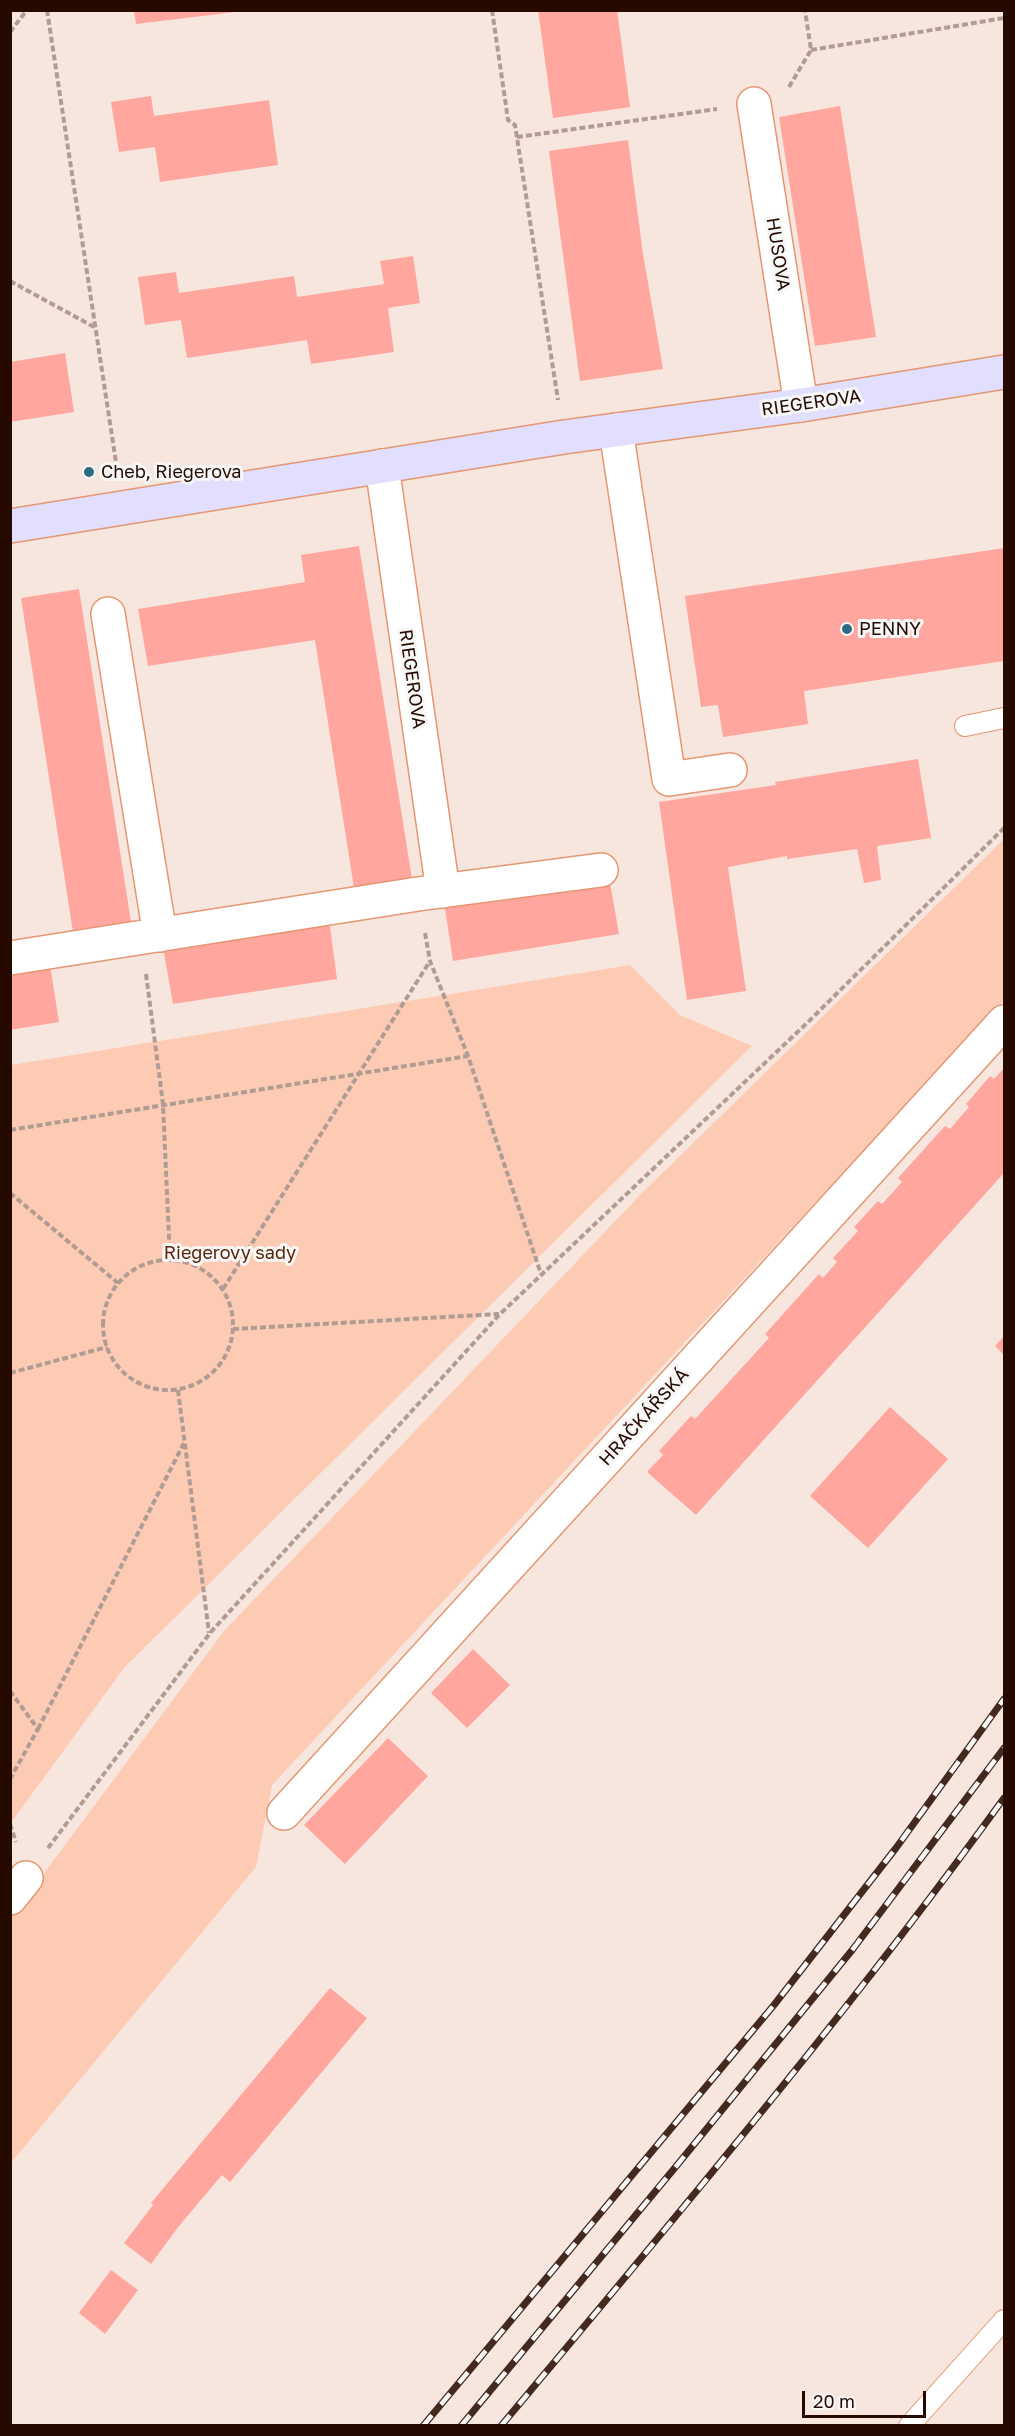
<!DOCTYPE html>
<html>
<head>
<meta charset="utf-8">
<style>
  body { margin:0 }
  #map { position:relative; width:1015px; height:2436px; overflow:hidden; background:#f7e6de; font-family:"Golos Text",sans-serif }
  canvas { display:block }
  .frame { position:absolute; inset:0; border:12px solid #260a00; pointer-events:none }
  .scale { position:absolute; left:802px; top:2391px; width:124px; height:27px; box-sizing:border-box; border:3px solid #260a00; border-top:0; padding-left:8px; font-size:18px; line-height:21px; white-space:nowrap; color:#260a00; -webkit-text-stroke:4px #f7f7f7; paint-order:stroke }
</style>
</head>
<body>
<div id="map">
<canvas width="1015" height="2436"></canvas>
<div class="frame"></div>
<div class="scale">20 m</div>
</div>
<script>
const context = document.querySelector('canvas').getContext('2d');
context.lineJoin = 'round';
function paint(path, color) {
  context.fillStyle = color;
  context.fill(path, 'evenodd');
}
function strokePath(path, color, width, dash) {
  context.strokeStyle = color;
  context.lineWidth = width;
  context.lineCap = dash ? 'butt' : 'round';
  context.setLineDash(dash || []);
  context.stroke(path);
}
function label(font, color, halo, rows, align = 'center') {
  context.font = font + ' "Golos Text",sans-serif';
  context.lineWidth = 6;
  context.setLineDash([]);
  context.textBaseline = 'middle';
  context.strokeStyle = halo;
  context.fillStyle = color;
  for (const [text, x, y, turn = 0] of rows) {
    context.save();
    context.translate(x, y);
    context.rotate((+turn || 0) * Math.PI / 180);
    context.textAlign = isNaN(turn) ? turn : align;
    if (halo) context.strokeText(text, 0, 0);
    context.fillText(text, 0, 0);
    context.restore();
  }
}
const green = new Path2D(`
  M 1004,839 L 1004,1000 L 272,1785 L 256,1867 L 11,2163 L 10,1919 L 224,1631 L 641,1194 Z
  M 630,965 L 680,1015 L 752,1046 L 124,1668 L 13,1820 L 10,1818 L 11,1065 Z`);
const building = new Path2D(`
  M 134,10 L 235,10 L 235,12 L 136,24 Z
  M 538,10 L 617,10 L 630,107 L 553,118 Z
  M 151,96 L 154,116 L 269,100 L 278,165 L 160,182 L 155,147 L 119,152 L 111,102 Z
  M 840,106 L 876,337 L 815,346 L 779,117 Z
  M 628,140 L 643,254 L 663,369 L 580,381 L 549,151 Z
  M 413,256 L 420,303 L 388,308 L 394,352 L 311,364 L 307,340 L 187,358 L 181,320 L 145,325 L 138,277 L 176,272 L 179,293 L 294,276 L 297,297 L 384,284 L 380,261 Z
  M 65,353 L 74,412 L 10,422 L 10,362 Z
  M 359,546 L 412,879 L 354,888 L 315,640 L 148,666 L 138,609 L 305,582 L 301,555 Z
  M 1004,548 L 1004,661 L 804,691 L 808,724 L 723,737 L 718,705 L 701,707 L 685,596 Z
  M 79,589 L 131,922 L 73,932 L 21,598 Z
  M 918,759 L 931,838 L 877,846 L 881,880 L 864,883 L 857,849 L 787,859 L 787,856 L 728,867 L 746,991 L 687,1000 L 659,802 L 776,785 L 775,782 Z
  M 609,877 L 619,934 L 453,961 L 444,902 Z
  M 329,920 L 337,979 L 173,1004 L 163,947 Z
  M 50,965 L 59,1022 L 10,1030 L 10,971 Z
  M 1004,1068 L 1004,1173 L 696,1515 L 647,1472 L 663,1455 L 659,1451 L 691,1416 L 695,1419 L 769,1338 L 765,1334 L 819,1274 L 823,1278 L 837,1262 L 833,1258 L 858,1231 L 854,1227 L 878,1201 L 882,1204 L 902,1182 L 898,1178 L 945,1126 L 950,1129 L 969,1107 L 966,1104 L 990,1076 L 994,1079 Z
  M 1004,1336 L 1004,1355 L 995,1346 Z
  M 890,1407 L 948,1459 L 868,1548 L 810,1496 Z
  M 473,1649 L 510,1685 L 467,1728 L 431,1693 Z
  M 388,1738 L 428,1776 L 345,1864 L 304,1825 Z
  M 330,1988 L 367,2018 L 230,2182 L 222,2175 L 179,2226 L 151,2264 L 124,2243 L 153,2205 L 151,2203 Z
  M 111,2270 L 138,2290 L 105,2334 L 79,2313 Z`);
const path = new Path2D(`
  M 47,10 L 117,469
  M 492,10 L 508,120 L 515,125 L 558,400
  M 10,32 L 27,10
  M 811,50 L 1004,18
  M 789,87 L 811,50 L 805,10
  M 517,137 L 717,109
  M 10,281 L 96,328
  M 425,933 L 430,961 L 468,1056
  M 146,974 L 163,1104 L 170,1260
  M 10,1130 L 468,1056 L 541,1274
  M 10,1193 L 118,1283
  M103 1325a65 65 0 1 1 130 0a65 65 0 1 1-130 0Z
  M 223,1289 L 430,961
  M 233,1329 L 499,1314
  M 10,1373 L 107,1347
  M 178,1390 L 209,1633
  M 10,1691 L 38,1729 L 10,1779
  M 38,1729 L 185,1441
  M 10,1824 L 16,1842
  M 48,1848 L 210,1633 L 500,1314 L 806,1024 L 1004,828`);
const lane = new Path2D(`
  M 965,726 L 1004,718
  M 909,2426 L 1004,2320`);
const street = new Path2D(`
  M 754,104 L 801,405
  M 616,430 L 669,779 L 730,770
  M 382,466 L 443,891
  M 108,614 L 160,935
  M 10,958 L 418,894 L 601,870
  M 284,1813 L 1004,1022
  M 10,1898 L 26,1878`);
const secondary = new Path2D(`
  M 10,526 L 564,437 L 801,405 L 1004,372`);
const rail = new Path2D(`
  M 423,2426 L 774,2005 L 896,1848 L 1004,1699
  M 461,2426 L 678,2164 L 853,1949 L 1004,1748
  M 501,2426 C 673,2220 847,2015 1004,1798`);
const markers = [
  [89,472,6,"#2e6b82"],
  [847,629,6,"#2e6b82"]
];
const streetNames = [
  ["HUSOVA",778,254,81],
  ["RIEGEROVA",811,403,-8],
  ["RIEGEROVA",412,679,82],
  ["HRAČKÁŘSKÁ",644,1417,-48]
];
const poiNames = [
  ["Cheb, Riegerova",101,472],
  ["PENNY",859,629]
];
const parkNames = [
  ["Riegerovy sady",230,1253]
];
paint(green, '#fdcbb4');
paint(building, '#ffa69e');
strokePath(lane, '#e49773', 22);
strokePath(street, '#e49773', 36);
strokePath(secondary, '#e49773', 36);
strokePath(path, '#b09c93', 4, [6, 3]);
strokePath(lane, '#fff', 20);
strokePath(street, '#fff', 33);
strokePath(secondary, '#e1defe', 33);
strokePath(rail, '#44291f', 7);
strokePath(rail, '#f7f7f7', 4.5, [14]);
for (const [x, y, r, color] of markers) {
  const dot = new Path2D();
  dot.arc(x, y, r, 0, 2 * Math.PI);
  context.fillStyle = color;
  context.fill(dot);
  strokePath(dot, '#f7f7f7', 2);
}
label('18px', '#260a00', '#f7f7f7', streetNames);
label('18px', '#260a00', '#f7f7f7', poiNames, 'left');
label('18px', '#592508', '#f7f7f7', parkNames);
</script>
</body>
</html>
